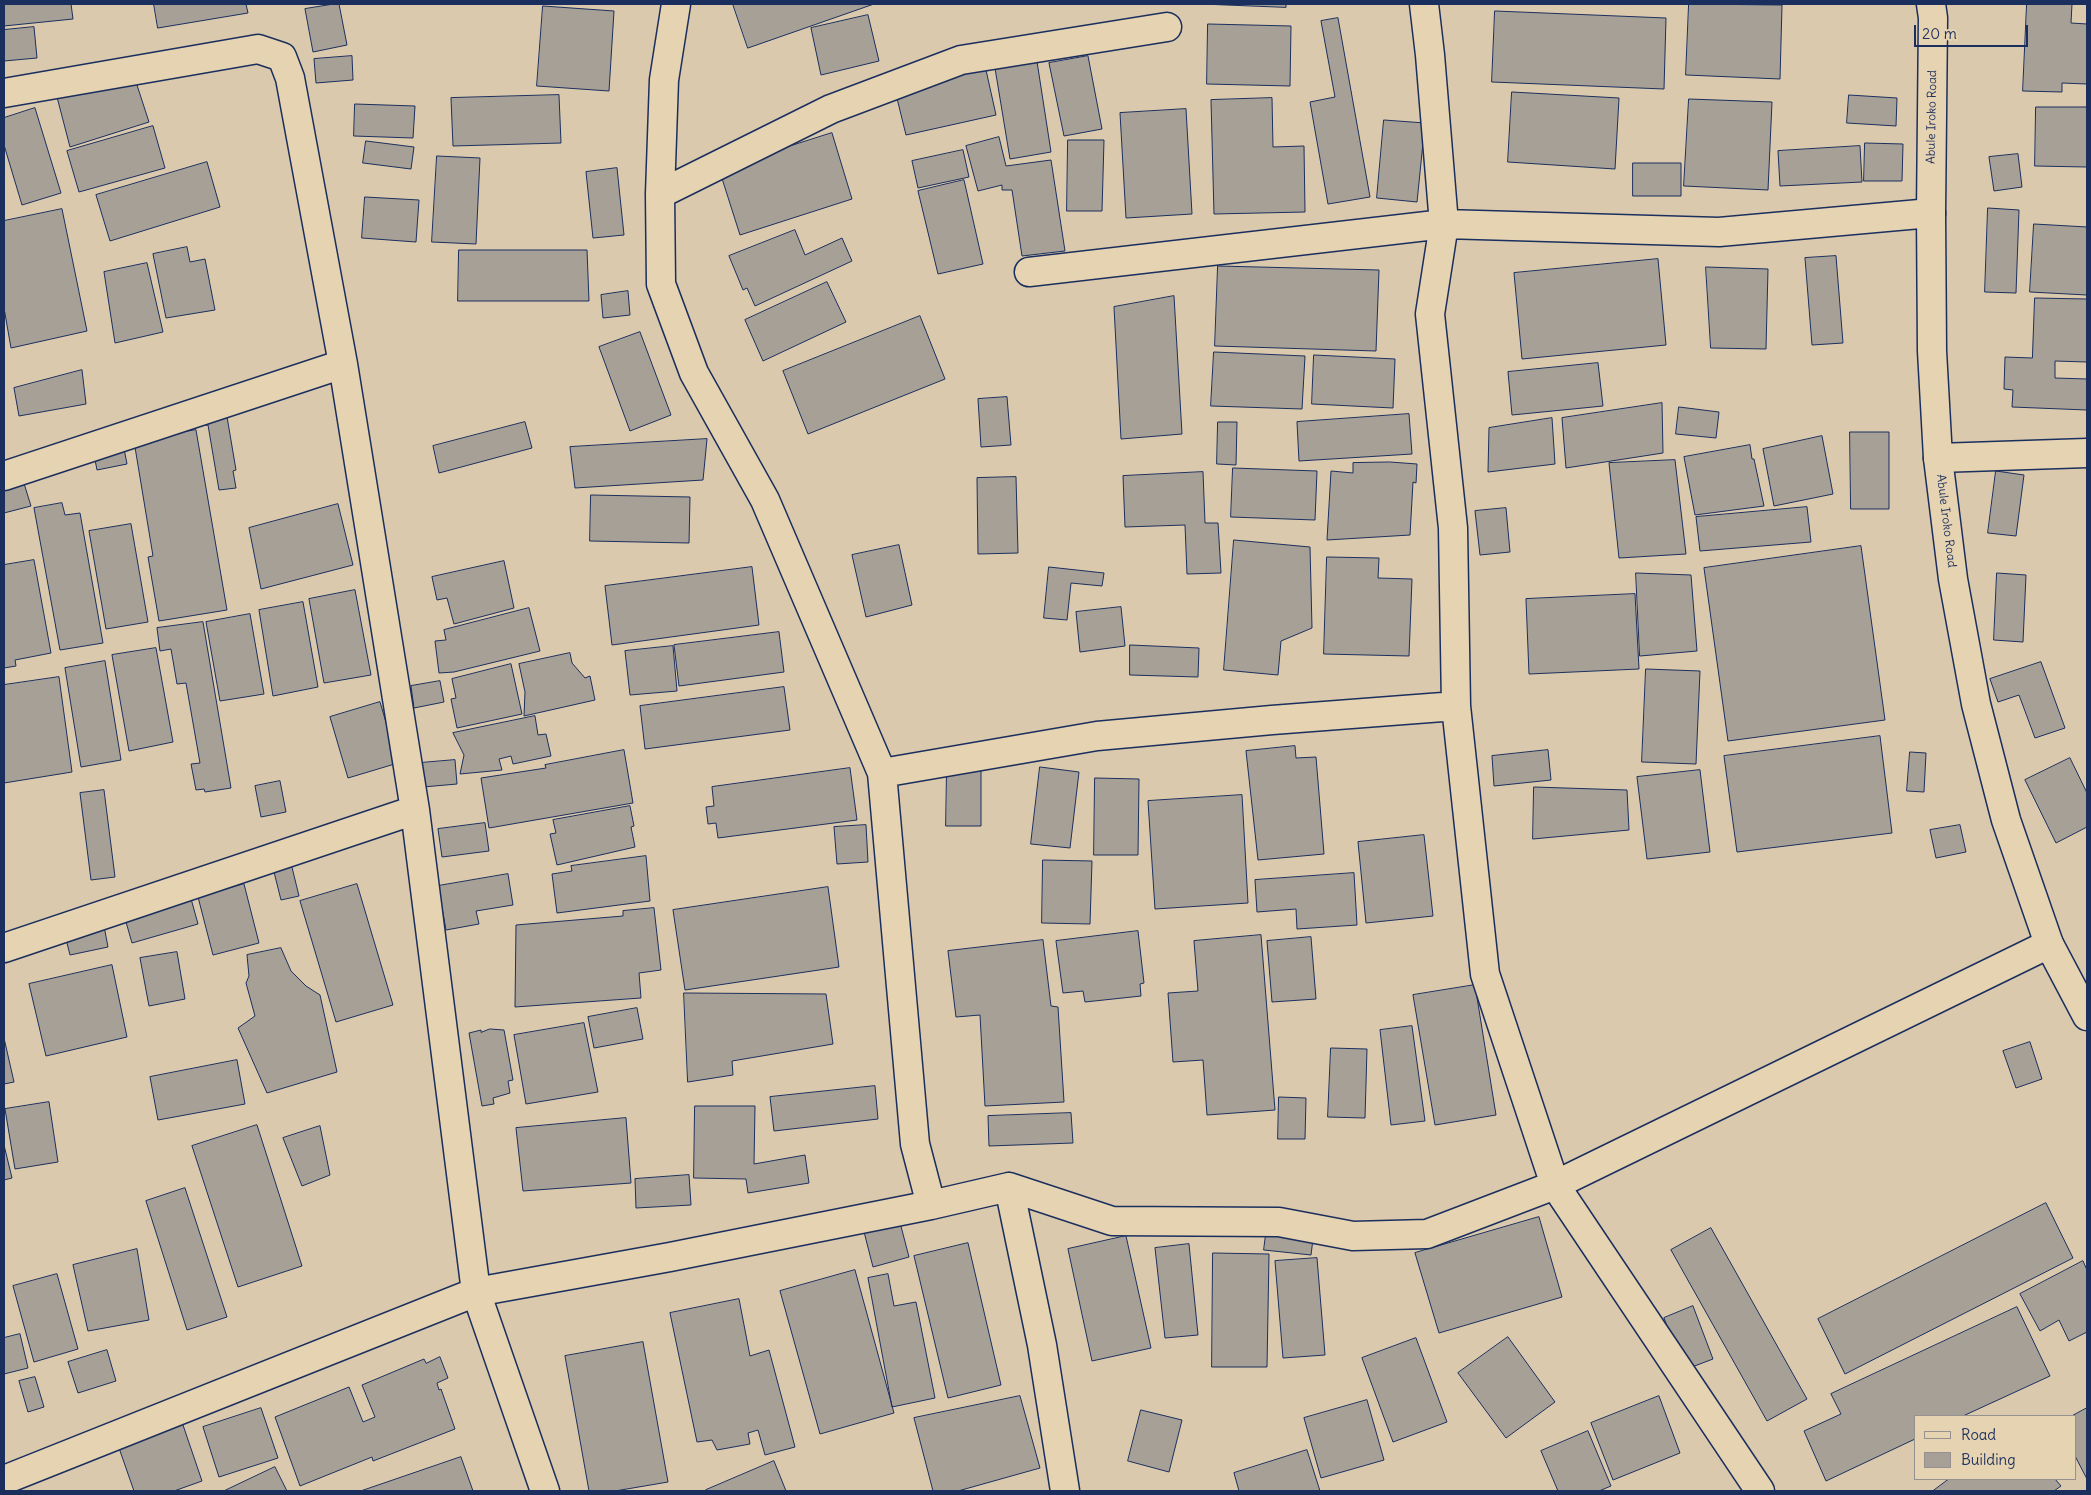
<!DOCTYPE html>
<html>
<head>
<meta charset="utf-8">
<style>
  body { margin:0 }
  #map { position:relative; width:2091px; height:1495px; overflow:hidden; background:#dac9ac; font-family:Delius,sans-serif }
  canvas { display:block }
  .frame { position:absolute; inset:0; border:5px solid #1b2f5e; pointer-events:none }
  .legend { position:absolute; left:1914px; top:1415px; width:162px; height:65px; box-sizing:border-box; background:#e6d3b1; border:1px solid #959190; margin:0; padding:6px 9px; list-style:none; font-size:15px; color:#1b2f5e }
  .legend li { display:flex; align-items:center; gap:10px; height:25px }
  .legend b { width:25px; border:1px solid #959190 }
  .scale { position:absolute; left:1914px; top:25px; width:114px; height:22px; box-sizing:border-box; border:2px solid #1b2f5e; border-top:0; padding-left:6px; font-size:15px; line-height:18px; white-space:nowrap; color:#1b2f5e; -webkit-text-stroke:4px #e6d3b1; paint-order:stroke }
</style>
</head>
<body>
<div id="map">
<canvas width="2091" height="1495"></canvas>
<div class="frame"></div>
<ul class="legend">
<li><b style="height:6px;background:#e6d3b1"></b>Road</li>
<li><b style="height:14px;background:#a7a097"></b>Building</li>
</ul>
<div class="scale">20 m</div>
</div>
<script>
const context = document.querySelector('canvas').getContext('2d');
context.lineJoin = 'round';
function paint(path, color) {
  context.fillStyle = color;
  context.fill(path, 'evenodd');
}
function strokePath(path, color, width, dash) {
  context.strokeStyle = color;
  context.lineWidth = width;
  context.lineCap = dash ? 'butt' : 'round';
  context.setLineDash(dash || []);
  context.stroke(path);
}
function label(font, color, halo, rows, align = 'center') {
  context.font = font + ' Delius,sans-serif';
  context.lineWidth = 5;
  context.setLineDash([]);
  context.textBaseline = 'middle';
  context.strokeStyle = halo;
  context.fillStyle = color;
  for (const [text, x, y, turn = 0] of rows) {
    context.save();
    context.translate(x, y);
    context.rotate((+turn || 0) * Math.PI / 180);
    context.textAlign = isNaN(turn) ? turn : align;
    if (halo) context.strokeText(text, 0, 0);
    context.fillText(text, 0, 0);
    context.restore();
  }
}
const building = new Path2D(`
  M 4,4 L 71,4 L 73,19 L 4,26 Z
  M 154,4 L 246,4 L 248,13 L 158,28 Z
  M 334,4 L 339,4 L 347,45 L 313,52 L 305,9 Z
  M 733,4 L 874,4 L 748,48 Z
  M 1202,4 L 1286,4 L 1286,7 Z
  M 1689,4 L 1782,5 L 1780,79 L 1686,75 Z
  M 2027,4 L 2072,4 L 2071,23 L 2087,24 L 2087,84 L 2062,83 L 2062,92 L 2023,91 Z
  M 543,6 L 614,11 L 609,91 L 537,86 Z
  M 1495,11 L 1666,18 L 1664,89 L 1492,82 Z
  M 868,15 L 879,61 L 821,75 L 811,28 Z
  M 1338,18 L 1370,197 L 1328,204 L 1310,102 L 1335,97 L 1321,21 Z
  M 1208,24 L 1291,26 L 1290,86 L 1207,84 Z
  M 34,27 L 37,58 L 4,61 L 4,30 Z
  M 1036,55 L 1051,152 L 1010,159 L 994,62 Z
  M 352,56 L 353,80 L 316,83 L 314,59 Z
  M 1088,56 L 1102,129 L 1064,136 L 1049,63 Z
  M 984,61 L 996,115 L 906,135 L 893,82 Z
  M 135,79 L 149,122 L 70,147 L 57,97 Z
  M 1512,92 L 1619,98 L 1615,169 L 1508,162 Z
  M 559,95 L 561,143 L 453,146 L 451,98 Z
  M 1849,95 L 1897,98 L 1896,126 L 1847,123 Z
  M 1272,98 L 1273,147 L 1304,146 L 1305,212 L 1214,214 L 1211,100 Z
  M 1689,99 L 1772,102 L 1768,190 L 1684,186 Z
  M 355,104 L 415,106 L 413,138 L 354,136 Z
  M 2036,107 L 2087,107 L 2087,167 L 2035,166 Z
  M 35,108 L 61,193 L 22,205 L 4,145 L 4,118 Z
  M 1186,109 L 1192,214 L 1126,218 L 1120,113 Z
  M 1384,120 L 1425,123 L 1417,202 L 1377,198 Z
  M 153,126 L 165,168 L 79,192 L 67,151 Z
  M 832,133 L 852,199 L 740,235 L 719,169 Z
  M 999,137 L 1006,166 L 1051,160 L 1065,251 L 1022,256 L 1012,190 L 1002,190 L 1002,185 L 978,191 L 966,146 Z
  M 1068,140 L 1104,140 L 1102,211 L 1067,211 Z
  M 366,141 L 414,147 L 411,169 L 363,163 Z
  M 1865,143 L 1903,144 L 1902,181 L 1864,181 Z
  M 1860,146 L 1862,182 L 1780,186 L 1778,151 Z
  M 963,150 L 969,177 L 918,188 L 912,161 Z
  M 2018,154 L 2022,187 L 1994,191 L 1989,157 Z
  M 437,156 L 480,158 L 476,244 L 432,242 Z
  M 207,162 L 220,207 L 110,241 L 96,195 Z
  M 1633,163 L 1681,163 L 1681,196 L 1633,196 Z
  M 617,168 L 624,235 L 593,238 L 586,172 Z
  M 964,180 L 983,264 L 938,274 L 918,191 Z
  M 365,197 L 419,200 L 416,242 L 362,238 Z
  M 1988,208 L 2019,210 L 2016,293 L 1985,292 Z
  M 62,209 L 87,331 L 11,348 L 4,308 L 4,221 Z
  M 2034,224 L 2087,227 L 2087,295 L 2030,292 Z
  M 795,230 L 805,255 L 842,238 L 852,261 L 755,306 L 747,288 L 743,290 L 729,256 Z
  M 187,247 L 190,262 L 205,259 L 215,310 L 166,318 L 153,254 Z
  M 459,250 L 587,250 L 589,301 L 458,301 Z
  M 1836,256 L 1843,343 L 1812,345 L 1805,258 Z
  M 1658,259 L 1666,345 L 1522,359 L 1514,273 Z
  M 147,263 L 163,332 L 115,343 L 104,272 Z
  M 1218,266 L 1379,270 L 1376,351 L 1215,346 Z
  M 1706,267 L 1768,269 L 1766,349 L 1711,348 Z
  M 827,282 L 846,322 L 763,361 L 745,320 Z
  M 628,291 L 630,315 L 603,318 L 601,295 Z
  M 1174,296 L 1182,434 L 1121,439 L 1114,307 Z
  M 2035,298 L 2087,299 L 2087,362 L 2055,361 L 2055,378 L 2087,379 L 2087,410 L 2012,407 L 2013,390 L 2004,389 L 2005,357 L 2032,358 Z
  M 920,316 L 945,379 L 808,434 L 783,371 Z
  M 640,332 L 671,415 L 630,431 L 599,347 Z
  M 1214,352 L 1305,356 L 1302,409 L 1211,406 Z
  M 1314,355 L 1395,359 L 1393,408 L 1312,404 Z
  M 1598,363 L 1603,406 L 1512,415 L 1508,372 Z
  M 82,370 L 86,404 L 19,416 L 14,388 Z
  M 223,393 L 236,470 L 233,471 L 236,488 L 219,490 L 208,425 L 199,426 L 194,402 Z
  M 1007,397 L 1011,445 L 981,447 L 978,399 Z
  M 1662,403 L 1663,453 L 1566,468 L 1562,418 Z
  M 1679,407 L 1719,412 L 1716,438 L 1676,434 Z
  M 1409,414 L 1412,454 L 1299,461 L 1297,422 Z
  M 1552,418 L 1555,464 L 1488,472 L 1489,428 Z
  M 525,422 L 532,448 L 439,473 L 433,446 Z
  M 1218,422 L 1237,422 L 1236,465 L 1217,464 Z
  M 120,428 L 127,464 L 97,470 L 90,434 Z
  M 196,430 L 227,610 L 159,621 L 148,557 L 153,556 L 134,441 Z
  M 1850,432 L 1889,432 L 1889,509 L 1851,509 Z
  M 1822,436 L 1833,494 L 1774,506 L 1763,449 Z
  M 707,439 L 703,480 L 575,488 L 570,447 Z
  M 1750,445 L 1752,459 L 1754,459 L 1764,506 L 1695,515 L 1684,457 Z
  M 1675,460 L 1686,554 L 1619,558 L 1609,463 Z
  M 1390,462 L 1417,464 L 1416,483 L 1413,482 L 1410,535 L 1327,540 L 1331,471 L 1353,473 L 1353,463 Z
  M 1233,468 L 1317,471 L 1315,520 L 1231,517 Z
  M 1996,471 L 2024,475 L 2016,536 L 1988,533 Z
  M 1203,472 L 1205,523 L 1218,523 L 1221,573 L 1187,574 L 1185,525 L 1125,527 L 1123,476 Z
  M 22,477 L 31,506 L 4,513 L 4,482 Z
  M 1016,477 L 1018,553 L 978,554 L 977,478 Z
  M 591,495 L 690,497 L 689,543 L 590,541 Z
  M 62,503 L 65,515 L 80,513 L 103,643 L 60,650 L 34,508 Z
  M 338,504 L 353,565 L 261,589 L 249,528 Z
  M 1807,507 L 1811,542 L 1700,551 L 1696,517 Z
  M 1506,508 L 1510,552 L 1480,555 L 1475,511 Z
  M 131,524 L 148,622 L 106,629 L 89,531 Z
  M 1234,540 L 1310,547 L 1312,628 L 1281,641 L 1278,675 L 1224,670 Z
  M 899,545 L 912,605 L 866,617 L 852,555 Z
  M 1861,546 L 1885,720 L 1728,741 L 1704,568 Z
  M 1327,557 L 1379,558 L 1378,578 L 1412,579 L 1409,656 L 1324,654 Z
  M 34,560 L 51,653 L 15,660 L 16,666 L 4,668 L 4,565 Z
  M 504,561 L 514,608 L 454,624 L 447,598 L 437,600 L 432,577 Z
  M 752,567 L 759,625 L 612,645 L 605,586 Z
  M 1049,567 L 1104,573 L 1102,586 L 1071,583 L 1067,620 L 1044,618 Z
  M 1636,573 L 1691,575 L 1697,651 L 1640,656 Z
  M 1997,573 L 2026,575 L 2023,642 L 1994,640 Z
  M 355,590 L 371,675 L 324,683 L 309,599 Z
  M 1635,594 L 1639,669 L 1529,674 L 1526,599 Z
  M 303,602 L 318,687 L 273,696 L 259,610 Z
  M 1121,607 L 1125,646 L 1080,652 L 1076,612 Z
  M 529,608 L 540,651 L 454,672 L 439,673 L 435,641 L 446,640 L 444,630 Z
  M 250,614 L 264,694 L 220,701 L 206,622 Z
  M 203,622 L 231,788 L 205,792 L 204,789 L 196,790 L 191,764 L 200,763 L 186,683 L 177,684 L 171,649 L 160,651 L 157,628 Z
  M 779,632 L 784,672 L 679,686 L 674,645 Z
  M 1130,645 L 1199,648 L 1198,677 L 1130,675 Z
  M 673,646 L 677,691 L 630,695 L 625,651 Z
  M 156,648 L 173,742 L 129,751 L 112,655 Z
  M 570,653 L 572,663 L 585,678 L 590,676 L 595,700 L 524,716 L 525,692 L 519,664 Z
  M 105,661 L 121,760 L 81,767 L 65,668 Z
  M 2041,662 L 2065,728 L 2035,738 L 2019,695 L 1998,702 L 1990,679 Z
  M 511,664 L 522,714 L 457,728 L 451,699 L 456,698 L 452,679 Z
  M 1646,669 L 1700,671 L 1696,764 L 1642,762 Z
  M 59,677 L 72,772 L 4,783 L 4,685 Z
  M 440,681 L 444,702 L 414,708 L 411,686 Z
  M 784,687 L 790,730 L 645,749 L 640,706 Z
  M 380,702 L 398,763 L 348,778 L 330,717 Z
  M 535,716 L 538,735 L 546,734 L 551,756 L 513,764 L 511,756 L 499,759 L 502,770 L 460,774 L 464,755 L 453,733 Z
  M 1880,736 L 1892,833 L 1737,852 L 1724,756 Z
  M 1295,746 L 1296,758 L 1316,757 L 1324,854 L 1258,860 L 1246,751 Z
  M 624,750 L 633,803 L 489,828 L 481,778 L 546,768 L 545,765 Z
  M 1548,750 L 1551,780 L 1494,786 L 1492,756 Z
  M 1910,752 L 1926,753 L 1924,792 L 1907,791 Z
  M 2070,758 L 2087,793 L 2087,827 L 2056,843 L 2025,780 Z
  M 455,760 L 457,784 L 423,787 L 420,763 Z
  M 1040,767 L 1079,772 L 1070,848 L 1031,844 Z
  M 850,768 L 857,820 L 718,838 L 716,823 L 708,824 L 706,807 L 714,806 L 712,787 Z
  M 947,768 L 981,768 L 981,826 L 946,826 Z
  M 1700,770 L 1710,852 L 1647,859 L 1637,777 Z
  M 1095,778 L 1139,779 L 1138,855 L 1094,855 Z
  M 280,781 L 286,812 L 261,817 L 255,786 Z
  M 1534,787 L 1627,790 L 1629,830 L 1533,839 Z
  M 104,790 L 115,877 L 91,880 L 80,793 Z
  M 1242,795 L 1248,903 L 1155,909 L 1148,801 Z
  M 630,806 L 634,826 L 631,827 L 635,847 L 557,865 L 550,834 L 556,833 L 553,820 Z
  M 485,823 L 489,851 L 442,857 L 438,829 Z
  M 866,825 L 868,862 L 837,864 L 834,827 Z
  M 1960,825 L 1966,852 L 1936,858 L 1930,830 Z
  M 1424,835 L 1433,916 L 1366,923 L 1358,842 Z
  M 289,855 L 299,896 L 281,900 L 271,860 Z
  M 646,856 L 650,901 L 557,913 L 552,874 L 572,871 L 571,866 Z
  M 1043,860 L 1092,861 L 1090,924 L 1042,923 Z
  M 1354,873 L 1357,925 L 1297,929 L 1296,909 L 1257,912 L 1255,880 Z
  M 508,874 L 513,905 L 476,911 L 479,924 L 446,930 L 438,886 Z
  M 244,884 L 259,943 L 213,955 L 198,897 Z
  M 357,884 L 393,1005 L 336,1022 L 300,901 Z
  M 828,887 L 839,967 L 685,990 L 673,910 Z
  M 190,895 L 198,924 L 132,943 L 124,915 Z
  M 654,908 L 661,970 L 639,973 L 641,998 L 515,1007 L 516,925 L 623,916 L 623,911 Z
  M 104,926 L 108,947 L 70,955 L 65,935 Z
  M 1138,931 L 1144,983 L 1140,984 L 1141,996 L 1085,1002 L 1083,991 L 1063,993 L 1056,941 Z
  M 1261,935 L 1275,1110 L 1207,1115 L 1203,1060 L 1173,1062 L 1168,993 L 1198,991 L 1194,941 Z
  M 1311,937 L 1316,999 L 1272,1002 L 1267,941 Z
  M 1043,940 L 1051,1006 L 1058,1007 L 1064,1102 L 985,1106 L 980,1015 L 956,1017 L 948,951 Z
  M 281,948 L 291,971 L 306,986 L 320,995 L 337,1072 L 267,1093 L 238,1028 L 255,1016 L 246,983 L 249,976 L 247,955 Z
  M 177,952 L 185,999 L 149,1006 L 140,958 Z
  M 112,965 L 127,1037 L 46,1056 L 29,984 Z
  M 1475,985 L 1496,1115 L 1435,1125 L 1413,995 Z
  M 684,993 L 826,994 L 833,1044 L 732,1061 L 733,1075 L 688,1082 Z
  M 637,1008 L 643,1039 L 594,1048 L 588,1017 Z
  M 584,1023 L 598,1092 L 526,1104 L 514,1035 Z
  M 1412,1026 L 1425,1121 L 1391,1125 L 1380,1030 Z
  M 490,1029 L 504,1030 L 513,1080 L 508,1081 L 510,1093 L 493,1098 L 494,1104 L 482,1106 L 469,1033 L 481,1030 L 481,1032 Z
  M 4,1038 L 14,1082 L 4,1084 Z
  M 2030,1042 L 2042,1079 L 2016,1088 L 2003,1051 Z
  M 1331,1048 L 1367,1049 L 1365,1118 L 1328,1117 Z
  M 237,1060 L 245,1104 L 158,1120 L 150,1077 Z
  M 875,1086 L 878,1119 L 774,1131 L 770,1097 Z
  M 1279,1097 L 1306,1098 L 1305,1139 L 1278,1139 Z
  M 49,1102 L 58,1162 L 15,1169 L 5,1109 Z
  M 695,1106 L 755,1106 L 754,1164 L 805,1155 L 809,1183 L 748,1193 L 746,1179 L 694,1178 Z
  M 1071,1113 L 1073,1143 L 989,1146 L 988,1116 Z
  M 626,1118 L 631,1183 L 523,1191 L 516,1128 Z
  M 257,1125 L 302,1266 L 238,1287 L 192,1146 Z
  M 320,1126 L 330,1175 L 302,1186 L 283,1138 Z
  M 4,1145 L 12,1178 L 4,1180 Z
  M 689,1175 L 691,1205 L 636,1208 L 635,1179 Z
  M 185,1188 L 227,1317 L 187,1330 L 146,1201 Z
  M 2046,1203 L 2073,1258 L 1845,1374 L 1818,1319 Z
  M 897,1211 L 909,1257 L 873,1267 L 861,1220 Z
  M 1539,1217 L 1562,1297 L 1439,1333 L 1415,1253 Z
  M 1268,1218 L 1315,1223 L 1311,1255 L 1264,1250 Z
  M 1711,1228 L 1807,1399 L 1767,1421 L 1671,1250 Z
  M 1126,1236 L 1151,1348 L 1092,1361 L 1068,1249 Z
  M 968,1243 L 1001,1385 L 948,1398 L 914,1256 Z
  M 1189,1244 L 1198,1335 L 1165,1338 L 1155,1248 Z
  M 137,1249 L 149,1320 L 88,1331 L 73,1265 Z
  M 1213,1253 L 1269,1254 L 1267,1367 L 1212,1367 Z
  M 1317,1258 L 1325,1355 L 1283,1358 L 1275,1261 Z
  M 2083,1261 L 2087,1270 L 2087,1332 L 2069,1341 L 2059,1320 L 2040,1331 L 2020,1294 Z
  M 855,1270 L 894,1413 L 820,1434 L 780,1291 Z
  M 57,1274 L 78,1349 L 34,1362 L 13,1286 Z
  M 888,1274 L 894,1306 L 916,1302 L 935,1398 L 892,1407 L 868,1278 Z
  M 739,1299 L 750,1356 L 769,1350 L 795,1447 L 765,1455 L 758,1430 L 748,1433 L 750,1444 L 717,1450 L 712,1440 L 697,1442 L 670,1313 Z
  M 1693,1306 L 1713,1359 L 1684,1370 L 1664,1318 Z
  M 2017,1307 L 2050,1376 L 1963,1416 L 1915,1416 L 1915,1439 L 1826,1481 L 1804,1431 L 1841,1414 L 1831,1394 Z
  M 20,1334 L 28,1368 L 4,1374 L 4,1338 Z
  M 1508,1337 L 1555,1402 L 1506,1438 L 1458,1373 Z
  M 1416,1338 L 1447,1422 L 1393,1442 L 1362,1358 Z
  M 643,1342 L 668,1482 L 615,1491 L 589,1491 L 565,1356 Z
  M 107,1350 L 116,1381 L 78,1393 L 68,1362 Z
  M 440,1357 L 448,1378 L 437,1383 L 439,1390 L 441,1389 L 455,1429 L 373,1461 L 372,1457 L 300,1486 L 275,1417 L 349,1387 L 363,1422 L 375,1417 L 362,1385 L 424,1359 L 426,1363 Z
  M 35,1377 L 44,1407 L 28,1412 L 19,1381 Z
  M 1020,1396 L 1040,1468 L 958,1491 L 933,1491 L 914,1418 Z
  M 1659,1396 L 1680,1453 L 1613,1480 L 1591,1423 Z
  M 1367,1400 L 1384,1460 L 1321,1478 L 1304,1418 Z
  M 261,1408 L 278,1458 L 219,1477 L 203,1427 Z
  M 2087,1408 L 2087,1479 L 2075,1456 L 2075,1416 L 2072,1416 Z
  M 1141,1410 L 1182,1420 L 1169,1472 L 1128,1461 Z
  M 183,1425 L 202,1481 L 174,1491 L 134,1491 L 119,1448 Z
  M 1588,1431 L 1611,1486 L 1599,1491 L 1558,1491 L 1541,1451 Z
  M 1307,1450 L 1320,1491 L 1239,1491 L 1234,1473 Z
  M 461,1457 L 473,1491 L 361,1491 Z
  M 774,1461 L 786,1491 L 707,1491 L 706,1490 Z
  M 275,1467 L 287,1491 L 224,1491 Z
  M 1949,1479 L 2055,1479 L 2061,1486 L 2054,1491 L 1933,1491 Z`);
const minor = new Path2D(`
  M 676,4 L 664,80 L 660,194 L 661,284 L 694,373 L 765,500 L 882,773 L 915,1144 L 931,1205
  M 1424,4 L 1430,55 L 1444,224 L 1430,314 L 1453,528 L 1456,706 L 1485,974 L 1555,1185 L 1760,1491
  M 4,93 L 258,49 L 282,57 L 290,78 L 343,364 L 415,810 L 476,1292 L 545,1491
  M 660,194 L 831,109 L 961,60 L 1167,27
  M 1029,272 L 1444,224 L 1719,232 L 1931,213
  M 1938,458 L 2087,453
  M 4,476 L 343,364
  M 882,773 L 1097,736 L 1272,720 L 1456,706
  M 4,948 L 415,810
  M 1009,1187 L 1042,1345 L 1065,1491
  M 4,1480 L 476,1292 L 670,1257 L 931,1205 L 1009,1187 L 1112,1221 L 1279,1222 L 1353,1236 L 1427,1234 L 1555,1185 L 2049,944`);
const tertiary = new Path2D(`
  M 1931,4 L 1933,18 L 1931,213 L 1932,351 L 1938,458 L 1953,579 L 1976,704 L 2006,820 L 2049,944 L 2087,1016`);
const streetNames = [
  ["Abule Iroko Road",1932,117,-89],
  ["Abule Iroko Road",1946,521,83]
];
paint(building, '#a7a097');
strokePath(building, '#1b2f5e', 1);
strokePath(minor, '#1b2f5e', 31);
strokePath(tertiary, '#1b2f5e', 31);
strokePath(minor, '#e6d3b1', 28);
strokePath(tertiary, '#e6d3b1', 28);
label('12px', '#1b2f5e', '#e6d3b1', streetNames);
</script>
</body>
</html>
